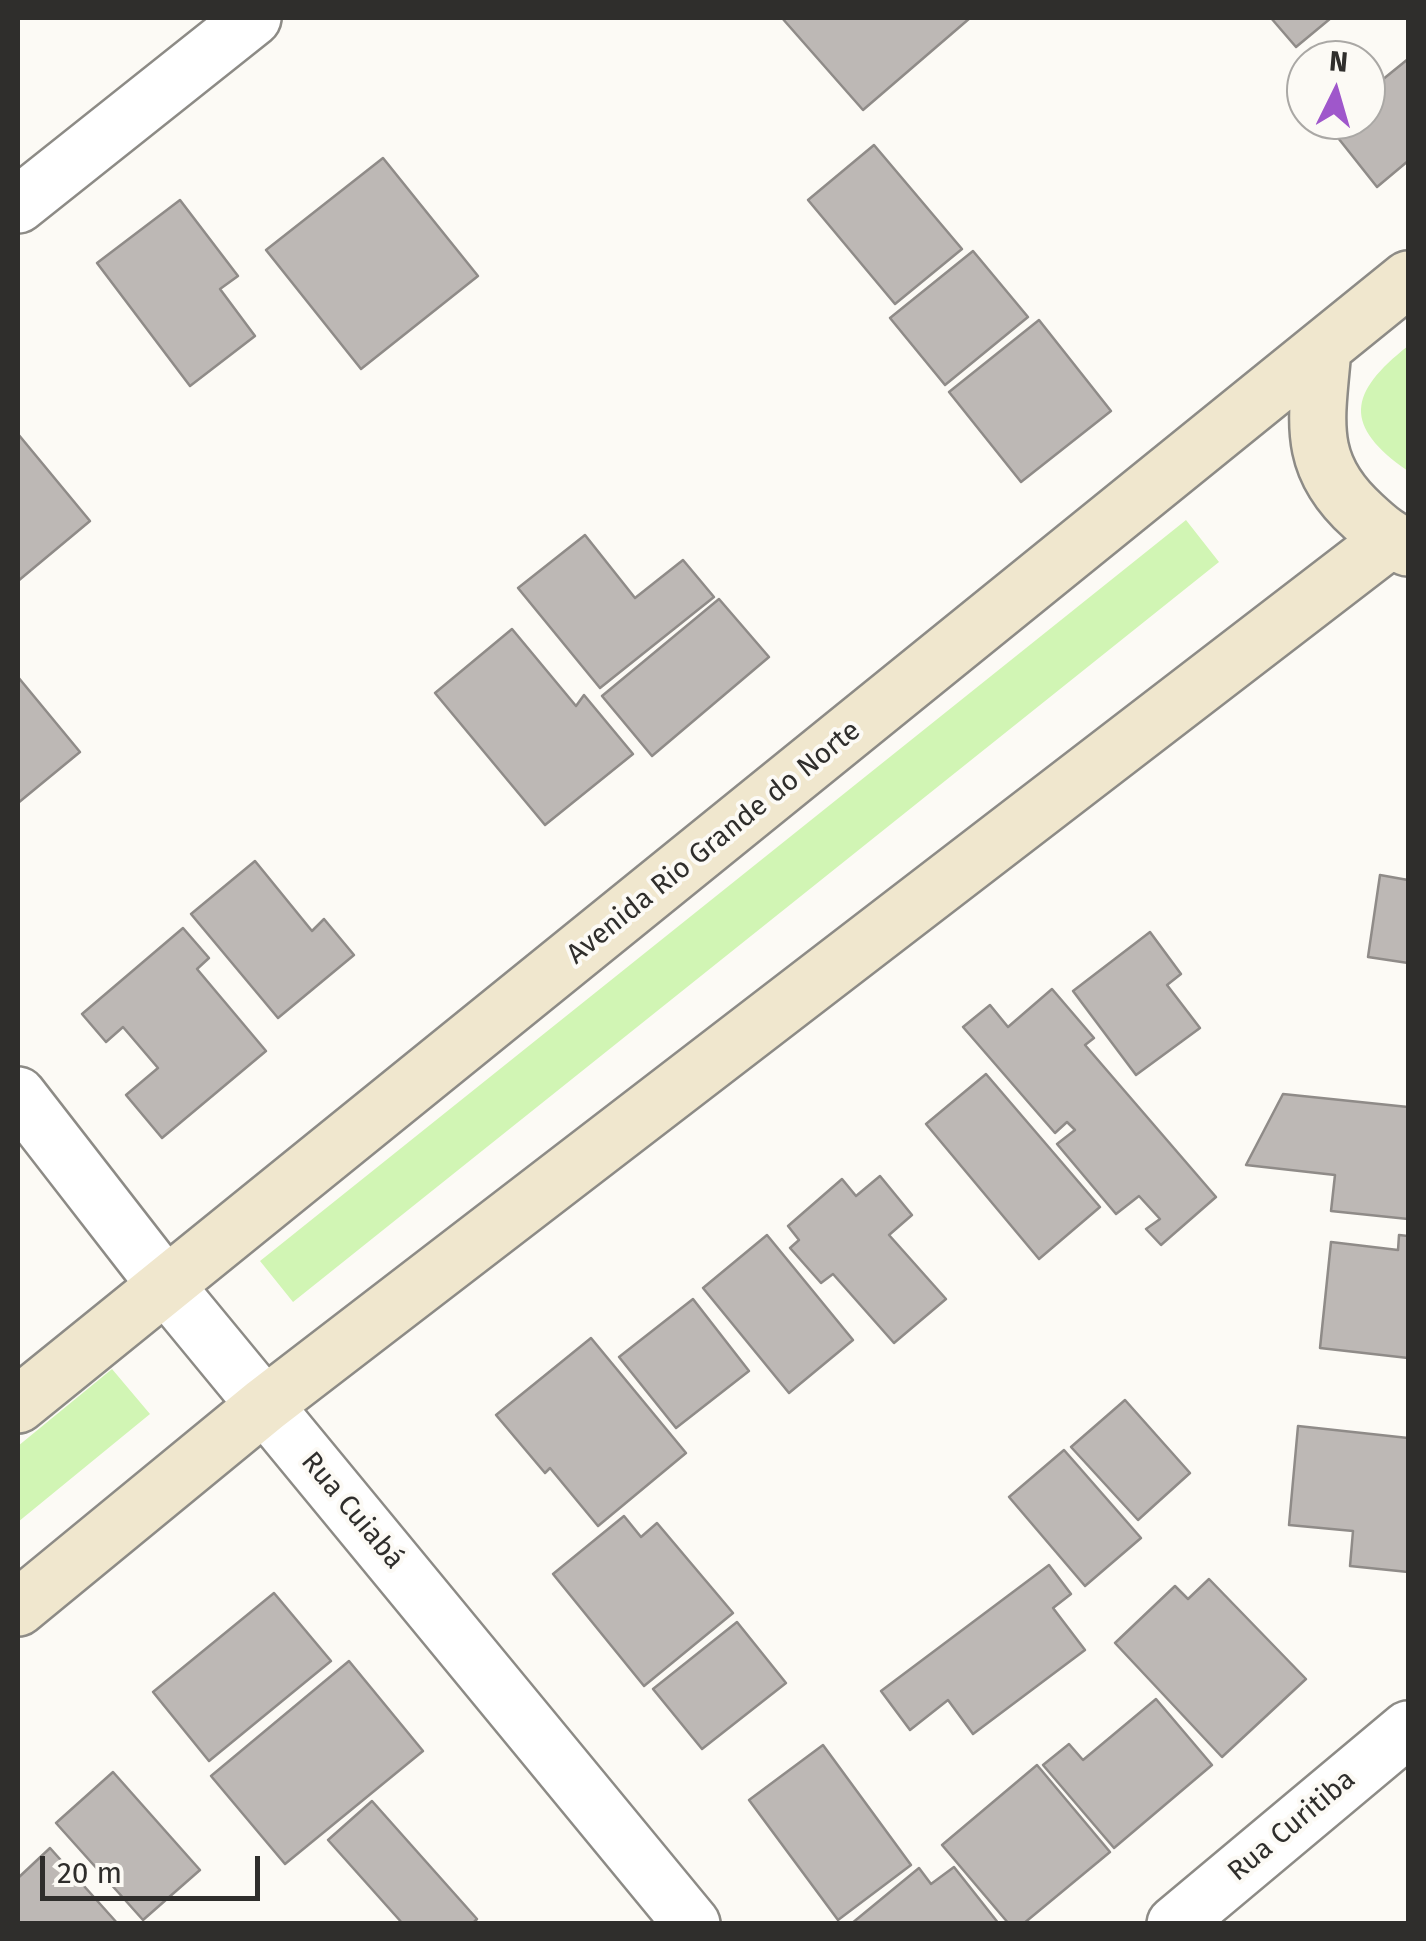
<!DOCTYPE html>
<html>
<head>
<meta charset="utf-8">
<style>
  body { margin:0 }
  #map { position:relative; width:1426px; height:1941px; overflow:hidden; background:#fcfaf5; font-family:"Fira Sans",sans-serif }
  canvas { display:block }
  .frame { position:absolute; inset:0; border:20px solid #2f2e2c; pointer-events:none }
  .north { position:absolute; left:1286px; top:40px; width:100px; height:100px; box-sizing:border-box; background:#fcfaf5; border:2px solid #aaa8a5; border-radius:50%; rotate:5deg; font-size:28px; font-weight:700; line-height:40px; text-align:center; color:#2f2e2c }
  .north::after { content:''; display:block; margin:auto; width:35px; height:45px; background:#9f57cb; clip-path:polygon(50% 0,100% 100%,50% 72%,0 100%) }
  .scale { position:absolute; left:40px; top:1856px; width:220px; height:45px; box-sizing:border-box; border:5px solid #2f2e2c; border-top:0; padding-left:12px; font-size:30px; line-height:35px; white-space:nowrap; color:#2f2e2c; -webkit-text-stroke:8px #fcfaf5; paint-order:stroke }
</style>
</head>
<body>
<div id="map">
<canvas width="1426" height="1941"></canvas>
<div class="frame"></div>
<div class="north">N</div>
<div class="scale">20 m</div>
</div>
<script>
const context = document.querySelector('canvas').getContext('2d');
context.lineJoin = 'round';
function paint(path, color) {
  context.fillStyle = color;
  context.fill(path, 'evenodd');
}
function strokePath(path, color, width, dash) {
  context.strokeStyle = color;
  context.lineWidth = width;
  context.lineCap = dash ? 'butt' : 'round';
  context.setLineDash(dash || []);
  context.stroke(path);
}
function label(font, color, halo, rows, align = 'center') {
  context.font = font + ' "Fira Sans",sans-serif';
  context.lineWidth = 8;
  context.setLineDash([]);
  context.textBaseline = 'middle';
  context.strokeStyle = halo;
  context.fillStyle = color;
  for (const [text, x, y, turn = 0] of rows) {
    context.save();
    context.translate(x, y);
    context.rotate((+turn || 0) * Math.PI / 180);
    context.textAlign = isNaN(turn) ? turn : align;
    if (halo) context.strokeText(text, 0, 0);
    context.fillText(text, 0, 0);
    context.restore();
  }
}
const green = new Path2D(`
  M 1408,346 L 1408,471 C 1343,426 1348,393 1408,346 Z
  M 1186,520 L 1219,562 L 293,1302 L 260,1261 Z
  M 112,1369 L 150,1414 L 18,1522 L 18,1446 Z`);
const building = new Path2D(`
  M 782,18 L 970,18 L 863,110 Z
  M 1271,18 L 1331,18 L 1296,47 Z
  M 1408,59 L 1408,161 L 1377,187 L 1327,124 L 1366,120 L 1366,93 Z
  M 874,145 L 962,249 L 895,304 L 808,200 Z
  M 383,158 L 478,276 L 361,369 L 266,250 Z
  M 180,200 L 238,276 L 220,289 L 255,336 L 190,386 L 97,263 Z
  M 973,251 L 1028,317 L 945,385 L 890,318 Z
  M 1039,320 L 1111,411 L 1021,482 L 949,392 Z
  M 18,434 L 90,521 L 18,581 Z
  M 585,535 L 635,598 L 683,560 L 714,597 L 600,688 L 518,588 Z
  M 719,599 L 769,657 L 652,756 L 602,696 Z
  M 512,629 L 576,706 L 584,695 L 633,754 L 545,825 L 435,693 Z
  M 18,677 L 80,752 L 18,803 Z
  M 255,861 L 312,931 L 324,919 L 354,955 L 278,1018 L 191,914 Z
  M 1380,875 L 1408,880 L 1408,963 L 1368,957 Z
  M 183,928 L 209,958 L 197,969 L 266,1051 L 162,1138 L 126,1095 L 158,1068 L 123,1027 L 106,1042 L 82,1014 Z
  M 1150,932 L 1181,974 L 1167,985 L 1200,1028 L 1136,1075 L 1073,991 Z
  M 1052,989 L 1094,1038 L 1085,1045 L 1216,1197 L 1161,1245 L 1146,1229 L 1160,1219 L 1139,1196 L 1116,1214 L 1057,1144 L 1075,1130 L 1067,1122 L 1055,1133 L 963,1027 L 990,1005 L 1008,1027 Z
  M 986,1074 L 1100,1207 L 1039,1259 L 926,1124 Z
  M 1283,1094 L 1408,1107 L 1408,1219 L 1331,1211 L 1335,1175 L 1246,1165 Z
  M 880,1176 L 912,1215 L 889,1235 L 946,1299 L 894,1343 L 833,1274 L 821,1283 L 790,1248 L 799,1240 L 788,1226 L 842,1179 L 856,1196 Z
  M 767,1235 L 853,1340 L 789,1393 L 703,1288 Z
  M 1399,1235 L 1408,1236 L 1408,1358 L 1320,1348 L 1331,1242 L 1398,1250 Z
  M 693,1299 L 749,1371 L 676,1428 L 619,1357 Z
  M 591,1338 L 686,1453 L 598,1526 L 550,1468 L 545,1473 L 496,1415 Z
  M 1125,1400 L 1190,1473 L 1138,1520 L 1071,1447 Z
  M 1298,1426 L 1408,1438 L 1408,1572 L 1350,1566 L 1353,1531 L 1289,1525 Z
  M 1064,1450 L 1141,1538 L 1085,1586 L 1009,1497 Z
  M 624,1516 L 641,1537 L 657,1523 L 733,1613 L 644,1686 L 553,1574 Z
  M 1049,1565 L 1071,1594 L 1053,1608 L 1085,1650 L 973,1734 L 948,1700 L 910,1730 L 881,1691 Z
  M 1209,1579 L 1306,1679 L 1222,1757 L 1115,1643 L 1175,1586 L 1188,1599 Z
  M 274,1593 L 331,1661 L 209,1761 L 153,1692 Z
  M 737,1622 L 786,1683 L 702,1749 L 653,1689 Z
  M 349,1661 L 423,1751 L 285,1864 L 211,1776 Z
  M 1156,1699 L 1212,1765 L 1114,1848 L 1043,1765 L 1069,1744 L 1083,1760 Z
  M 823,1745 L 911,1865 L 838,1920 L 749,1800 Z
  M 1037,1765 L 1110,1852 L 1023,1924 L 1009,1924 L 942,1845 Z
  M 113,1772 L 200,1870 L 143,1920 L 56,1823 Z
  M 372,1801 L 477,1919 L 472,1924 L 403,1924 L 328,1840 Z
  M 50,1848 L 118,1924 L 18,1924 L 18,1878 Z
  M 954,1867 L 999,1924 L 851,1924 L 919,1868 L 931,1884 Z`);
const street = new Path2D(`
  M 18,205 L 253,18
  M 18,1095 L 167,1287 L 692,1924
  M 1175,1924 L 1408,1729`);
const secondary = new Path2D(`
  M 1323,349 C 1317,420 1305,464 1363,516 C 1378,530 1390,540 1408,548
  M 18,1405 L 1408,279
  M 18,1608 L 265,1405 L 1390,540`);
const streetNames = [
  ["Avenida Rio Grande do Norte",714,843,-39],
  ["Rua Cuiabá",352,1511,50],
  ["Rua Curitiba",1292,1826,-40]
];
paint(green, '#d1f5b4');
paint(building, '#bdb8b5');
strokePath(building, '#8f8b88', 2.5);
strokePath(street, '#8d8b86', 60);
strokePath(secondary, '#8d8b86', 60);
strokePath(street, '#fff', 55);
strokePath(secondary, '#f0e7ce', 55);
label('28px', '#2f2e2c', '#fcfaf5', streetNames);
</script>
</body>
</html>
